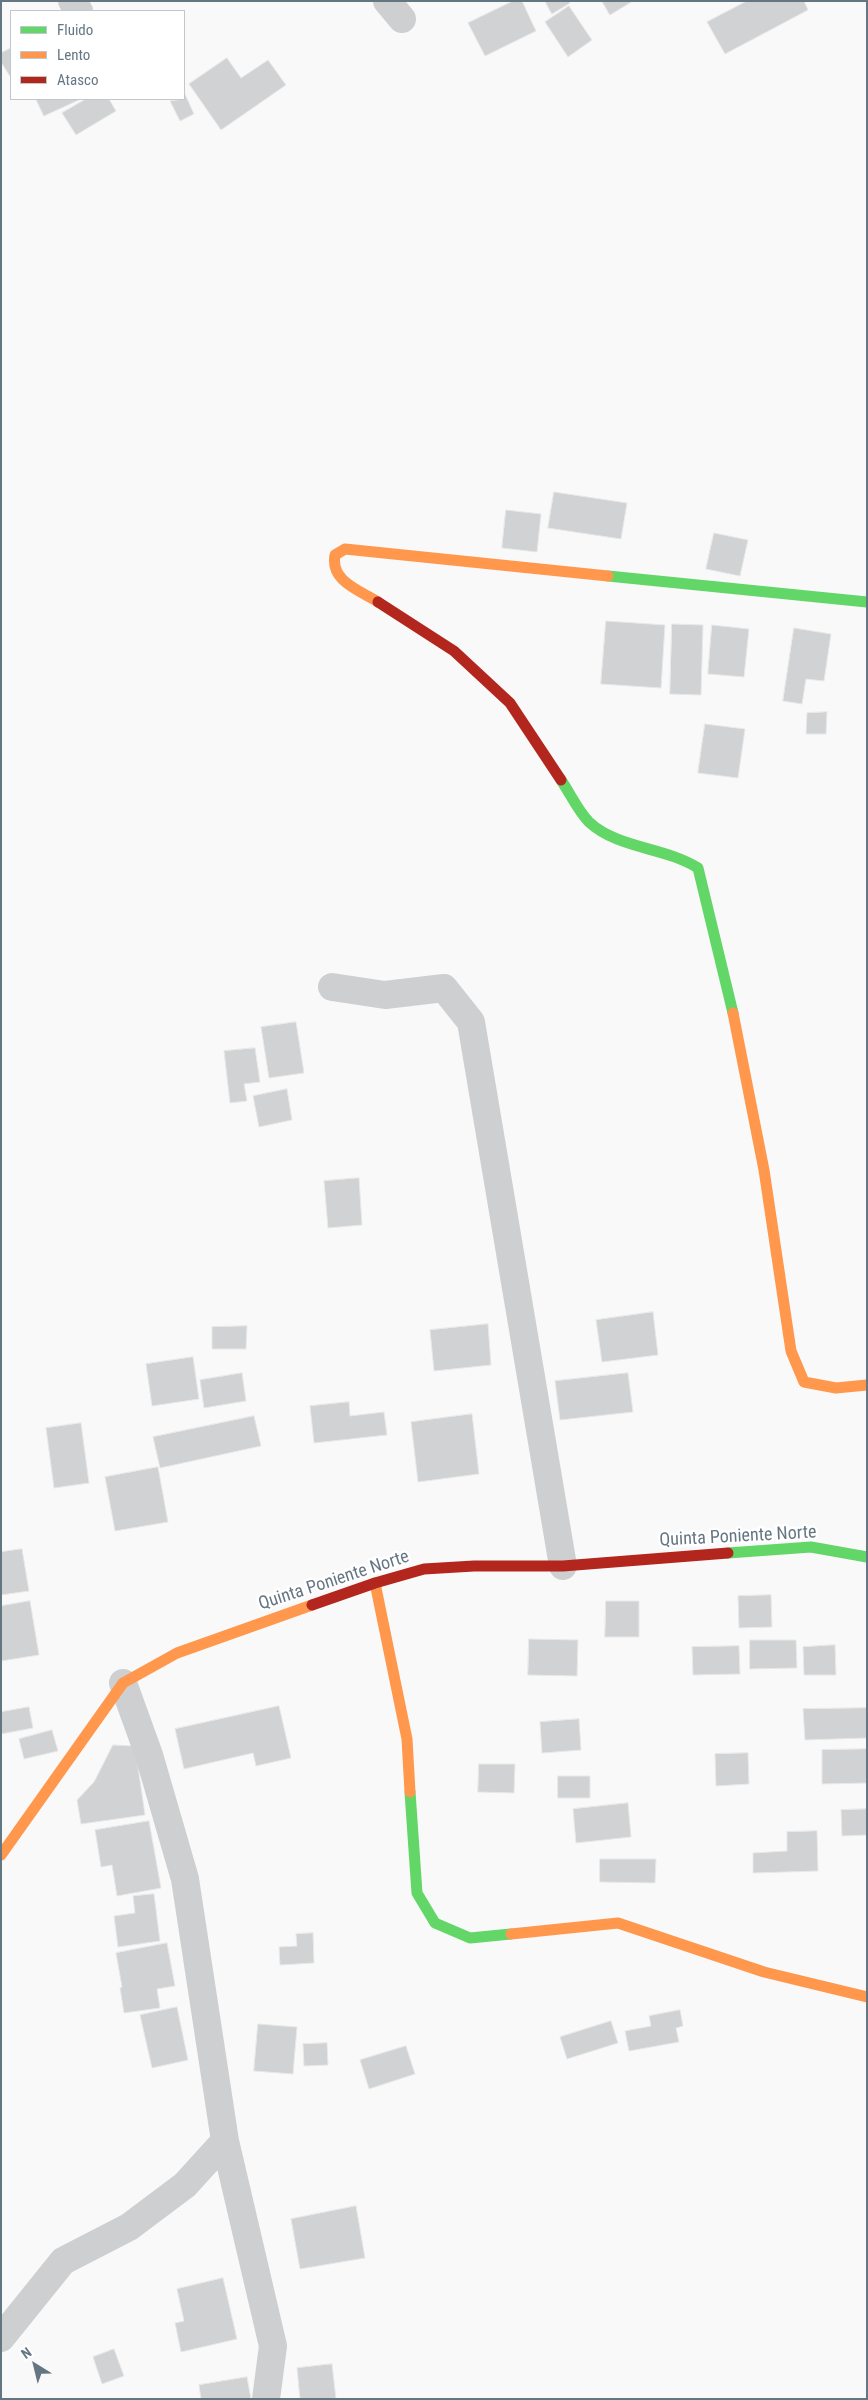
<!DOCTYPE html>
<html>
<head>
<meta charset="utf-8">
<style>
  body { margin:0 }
  #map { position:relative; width:868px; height:2400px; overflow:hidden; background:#f9f9f9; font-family:"Roboto Condensed",sans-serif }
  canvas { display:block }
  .frame { position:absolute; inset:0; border:2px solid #657683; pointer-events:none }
  .legend { position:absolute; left:10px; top:10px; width:175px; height:90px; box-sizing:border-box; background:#fff; border:1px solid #c1c8cd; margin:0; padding:6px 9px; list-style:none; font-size:15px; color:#657683 }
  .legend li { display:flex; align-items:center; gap:10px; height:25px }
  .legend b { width:25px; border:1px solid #c1c8cd }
  .north { position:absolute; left:10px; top:2340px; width:50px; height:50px; -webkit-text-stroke:4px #fff; paint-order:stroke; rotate:324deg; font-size:14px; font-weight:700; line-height:20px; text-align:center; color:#657683 }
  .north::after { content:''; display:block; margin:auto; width:18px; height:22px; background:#657683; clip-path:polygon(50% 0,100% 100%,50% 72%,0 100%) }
</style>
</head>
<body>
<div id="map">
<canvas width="868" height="2400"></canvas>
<div class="frame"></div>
<ul class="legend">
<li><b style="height:6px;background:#63d668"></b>Fluido</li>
<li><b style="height:6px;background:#ff974d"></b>Lento</li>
<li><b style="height:6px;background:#b3261e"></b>Atasco</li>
</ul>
<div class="north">N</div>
</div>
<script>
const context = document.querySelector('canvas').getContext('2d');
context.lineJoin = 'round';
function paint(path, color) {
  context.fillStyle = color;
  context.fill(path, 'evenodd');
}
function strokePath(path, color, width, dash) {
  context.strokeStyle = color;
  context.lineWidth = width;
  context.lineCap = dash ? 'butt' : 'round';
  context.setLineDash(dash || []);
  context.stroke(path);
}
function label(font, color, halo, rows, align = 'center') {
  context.font = font + ' "Roboto Condensed",sans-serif';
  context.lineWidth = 5;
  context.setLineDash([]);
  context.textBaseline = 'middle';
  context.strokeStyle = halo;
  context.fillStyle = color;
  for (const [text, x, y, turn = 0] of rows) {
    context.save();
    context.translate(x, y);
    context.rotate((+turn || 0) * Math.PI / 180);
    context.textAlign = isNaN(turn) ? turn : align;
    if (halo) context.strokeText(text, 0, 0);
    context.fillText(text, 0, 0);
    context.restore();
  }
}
const building = new Path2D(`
  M 513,1 L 522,1 L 536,31 L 485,56 L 468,23 Z
  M 545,1 L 569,1 L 570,3 L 552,14 Z
  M 602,1 L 633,1 L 610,15 Z
  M 747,1 L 804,1 L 808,10 L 725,54 L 707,22 Z
  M 569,6 L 592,40 L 568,57 L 545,22 Z
  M 11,48 L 11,78 L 1,62 L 1,53 Z
  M 227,58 L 241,78 L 268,60 L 286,85 L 221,130 L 189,84 Z
  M 185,94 L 194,114 L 180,121 L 170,101 L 184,99 Z
  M 36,99 L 81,99 L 44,116 Z
  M 86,99 L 109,99 L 116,111 L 76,135 L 62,113 Z
  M 554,492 L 627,503 L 621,539 L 548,528 Z
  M 506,510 L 541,514 L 537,552 L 502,548 Z
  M 714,533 L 748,540 L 740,576 L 706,569 Z
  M 606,621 L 665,625 L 661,688 L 601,684 Z
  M 672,624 L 703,625 L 701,695 L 670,694 Z
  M 712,625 L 749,629 L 744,677 L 708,674 Z
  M 794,628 L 831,634 L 824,681 L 806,679 L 802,704 L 783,701 Z
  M 827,712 L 826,734 L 806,734 L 807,713 Z
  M 705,724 L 745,729 L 738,778 L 698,773 Z
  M 296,1022 L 304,1073 L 269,1078 L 261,1027 Z
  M 255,1048 L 260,1082 L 244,1084 L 247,1101 L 230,1103 L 224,1051 Z
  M 287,1089 L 292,1120 L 259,1127 L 253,1096 Z
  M 359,1178 L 362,1225 L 328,1228 L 324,1181 Z
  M 653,1312 L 658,1355 L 602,1362 L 596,1320 Z
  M 488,1324 L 491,1365 L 434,1371 L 430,1330 Z
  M 247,1326 L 246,1349 L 212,1349 L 212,1327 Z
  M 193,1357 L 199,1399 L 152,1406 L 146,1364 Z
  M 242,1373 L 246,1401 L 204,1408 L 200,1380 Z
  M 628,1373 L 633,1412 L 560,1420 L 555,1381 Z
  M 349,1402 L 350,1416 L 384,1412 L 387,1435 L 314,1443 L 310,1406 Z
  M 472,1414 L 479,1474 L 418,1482 L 411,1422 Z
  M 254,1416 L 261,1446 L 160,1468 L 153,1437 Z
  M 81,1423 L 89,1483 L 54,1488 L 46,1428 Z
  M 158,1467 L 168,1522 L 115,1531 L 105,1477 Z
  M 22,1549 L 29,1591 L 1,1595 L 1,1552 Z
  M 771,1595 L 772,1627 L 739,1628 L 738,1596 Z
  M 30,1601 L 39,1655 L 1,1661 L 1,1606 Z
  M 606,1601 L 639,1601 L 639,1637 L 605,1637 Z
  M 529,1639 L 578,1640 L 577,1676 L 528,1675 Z
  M 750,1640 L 796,1640 L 797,1668 L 750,1669 Z
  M 835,1645 L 836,1675 L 804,1675 L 803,1647 Z
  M 739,1646 L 740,1674 L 693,1675 L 692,1647 Z
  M 279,1706 L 291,1758 L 256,1766 L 253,1753 L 184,1769 L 175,1729 Z
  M 29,1707 L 33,1728 L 1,1734 L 1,1712 Z
  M 867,1708 L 867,1738 L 805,1740 L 803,1709 Z
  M 579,1719 L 581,1750 L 542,1753 L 540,1722 Z
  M 52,1730 L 58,1751 L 24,1759 L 19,1739 Z
  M 113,1745 L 135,1746 L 145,1815 L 81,1824 L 77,1800 L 94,1782 Z
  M 867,1749 L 867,1783 L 822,1784 L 822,1750 Z
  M 748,1753 L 749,1784 L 716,1786 L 715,1754 Z
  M 479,1764 L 515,1764 L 514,1793 L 478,1792 Z
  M 558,1776 L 590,1776 L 590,1798 L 558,1798 Z
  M 628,1803 L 631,1837 L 576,1843 L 573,1809 Z
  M 867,1809 L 867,1835 L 842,1836 L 841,1810 Z
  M 149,1821 L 161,1888 L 117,1896 L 112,1865 L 101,1867 L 95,1830 Z
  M 817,1831 L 818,1871 L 753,1873 L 753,1853 L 787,1851 L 787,1832 Z
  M 600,1859 L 656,1859 L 655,1883 L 600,1882 Z
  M 154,1894 L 160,1941 L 118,1947 L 114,1916 L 135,1913 L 133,1896 Z
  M 313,1933 L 314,1963 L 280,1965 L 279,1947 L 297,1946 L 296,1934 Z
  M 167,1943 L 175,1986 L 157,1989 L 160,2008 L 124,2013 L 120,1988 L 122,1987 L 116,1953 Z
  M 177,2007 L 188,2060 L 152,2068 L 140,2015 Z
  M 680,2010 L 683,2026 L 676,2028 L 679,2042 L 629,2051 L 625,2031 L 651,2026 L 649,2016 Z
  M 611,2021 L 618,2043 L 567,2059 L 560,2037 Z
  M 258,2024 L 297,2027 L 293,2074 L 254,2071 Z
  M 327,2043 L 328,2065 L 304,2066 L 303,2044 Z
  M 406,2046 L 415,2074 L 369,2089 L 360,2060 Z
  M 356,2206 L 365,2258 L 300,2269 L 291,2219 Z
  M 223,2278 L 237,2339 L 181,2352 L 175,2323 L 184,2321 L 177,2289 Z
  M 114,2349 L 124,2376 L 102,2384 L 93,2357 Z
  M 332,2364 L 336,2399 L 300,2399 L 297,2368 Z
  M 247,2377 L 251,2399 L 201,2399 L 199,2385 Z`);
const street = new Path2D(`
  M 72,1 L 79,11
  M 387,1 L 402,19
  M 332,987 L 385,995 L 444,988 L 471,1022 L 563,1566
  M 123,1683 L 149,1755 L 185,1879 L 225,2141 L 273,2346 L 266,2399
  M 1,2338 L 63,2261 L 129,2227 L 185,2185 L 225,2141`);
const fast = new Path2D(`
  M 608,576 L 867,602
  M 561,780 C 570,793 578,811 589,822 C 618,849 665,847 698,868 L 733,1013
  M 728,1553 L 811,1547 L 867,1557
  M 410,1792 L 417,1893 L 435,1923 L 470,1938 L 511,1934`);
const slow = new Path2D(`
  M 378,602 C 359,590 330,581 335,555 L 345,549 L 608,576
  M 733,1013 L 764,1170 L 791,1351 L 804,1382 L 836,1388 L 867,1385
  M 375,1583 L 407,1739 L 410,1792
  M 1,1855 L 123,1683 L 177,1653 L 312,1605
  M 511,1934 L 618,1923 L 764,1972 L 867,1997`);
const jam = new Path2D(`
  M 378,602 L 454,651 L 510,703 L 561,780
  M 312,1605 L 375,1583 L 424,1569 L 474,1566 L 563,1566 L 728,1553`);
const streetNames = [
  ["Quinta Poniente Norte",738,1537,-3],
  ["Quinta Poniente Norte",334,1581,-18]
];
paint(building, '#d0d2d3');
strokePath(building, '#e8e8e8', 1);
strokePath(street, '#cecfd0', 28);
strokePath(fast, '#63d668', 11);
strokePath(slow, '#ff974d', 11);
strokePath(jam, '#b3261e', 11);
label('18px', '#657683', '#fff', streetNames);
</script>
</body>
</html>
